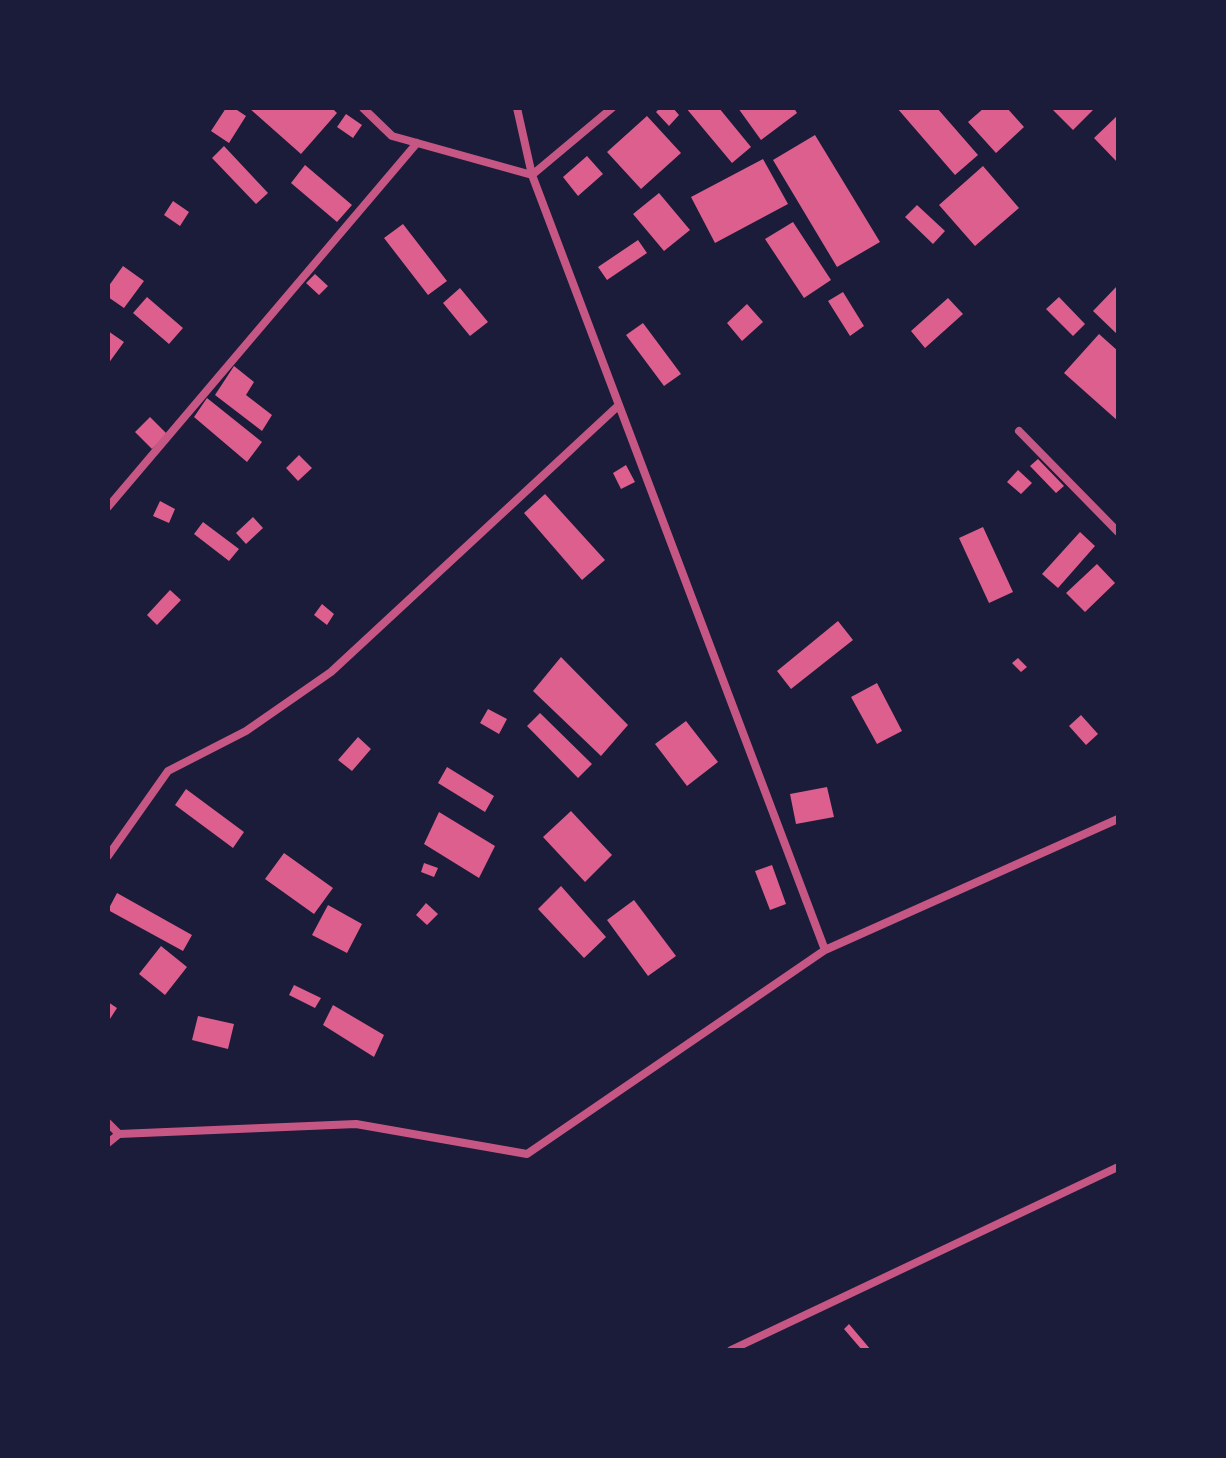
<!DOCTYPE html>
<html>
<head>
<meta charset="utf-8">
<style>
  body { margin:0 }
  #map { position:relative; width:1226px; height:1458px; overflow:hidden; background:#1b1b3a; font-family:Figtree,sans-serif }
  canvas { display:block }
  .frame { position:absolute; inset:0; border:110px solid #1b1b3a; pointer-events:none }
</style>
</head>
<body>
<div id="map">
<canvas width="1226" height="1458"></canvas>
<div class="frame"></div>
</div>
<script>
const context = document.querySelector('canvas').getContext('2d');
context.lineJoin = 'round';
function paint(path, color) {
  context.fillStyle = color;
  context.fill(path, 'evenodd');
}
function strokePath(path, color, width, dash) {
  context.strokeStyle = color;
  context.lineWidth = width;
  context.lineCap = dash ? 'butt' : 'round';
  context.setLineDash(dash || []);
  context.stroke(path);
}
const building = new Path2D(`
  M 226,108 L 234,108 L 246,116 L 229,143 L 211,131 Z
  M 249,108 L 332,108 L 337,113 L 301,154 Z
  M 660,108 L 673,108 L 679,115 L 669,126 L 656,112 Z
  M 686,108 L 719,108 L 751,147 L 732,163 Z
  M 738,108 L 794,108 L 797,113 L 761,140 Z
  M 897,108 L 937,108 L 978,155 L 955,175 Z
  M 984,108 L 1007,108 L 1024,127 L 996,153 L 968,122 Z
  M 1051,108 L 1095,108 L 1073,130 Z
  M 346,114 L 362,125 L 353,138 L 337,127 Z
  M 1118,115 L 1118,163 L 1094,138 Z
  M 647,116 L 681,153 L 641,189 L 607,152 Z
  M 815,135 L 880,242 L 837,267 L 773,160 Z
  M 224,146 L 268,193 L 256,204 L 212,158 Z
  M 587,156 L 603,174 L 578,196 L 563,177 Z
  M 763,159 L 788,204 L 715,243 L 691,197 Z
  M 305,165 L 352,205 L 337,222 L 291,183 Z
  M 983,166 L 1019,208 L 975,246 L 939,205 Z
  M 659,193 L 690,230 L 664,251 L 633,214 Z
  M 173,201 L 189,212 L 180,226 L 164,215 Z
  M 917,205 L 945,231 L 933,244 L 905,217 Z
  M 793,222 L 831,280 L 804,298 L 765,239 Z
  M 403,224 L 447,281 L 428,295 L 384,238 Z
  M 638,240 L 647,253 L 607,280 L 598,267 Z
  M 123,266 L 144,281 L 124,308 L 108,297 L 108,287 Z
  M 315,274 L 328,286 L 319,295 L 306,283 Z
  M 1118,285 L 1118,335 L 1093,311 Z
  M 460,288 L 488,322 L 470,336 L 443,303 Z
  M 843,292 L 864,326 L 850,336 L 828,301 Z
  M 147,297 L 183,328 L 169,344 L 133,313 Z
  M 1059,297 L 1085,324 L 1073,336 L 1046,309 Z
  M 948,298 L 963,314 L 925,348 L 911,331 Z
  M 747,304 L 763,322 L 742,341 L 727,323 Z
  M 643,323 L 681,374 L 664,386 L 626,335 Z
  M 108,331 L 124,342 L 108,364 Z
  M 1099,334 L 1118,351 L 1118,421 L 1064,373 Z
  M 234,366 L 254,382 L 246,395 L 272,415 L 262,431 L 215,395 Z
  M 207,398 L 262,442 L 247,462 L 194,417 Z
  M 150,417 L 167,434 L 152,449 L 135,432 Z
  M 299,455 L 312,468 L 298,481 L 286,468 Z
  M 1038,459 L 1064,486 L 1056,493 L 1030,466 Z
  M 626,465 L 635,482 L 621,489 L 613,473 Z
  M 1018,470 L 1032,483 L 1021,494 L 1007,482 Z
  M 545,494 L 605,560 L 582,580 L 524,513 Z
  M 160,501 L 175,509 L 169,523 L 153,516 Z
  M 253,517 L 263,528 L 246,544 L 236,533 Z
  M 203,522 L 239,549 L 229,561 L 194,534 Z
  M 983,527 L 1013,592 L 989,603 L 959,538 Z
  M 1080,532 L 1095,546 L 1058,588 L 1042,574 Z
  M 1097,564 L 1115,583 L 1085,612 L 1066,593 Z
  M 170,590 L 181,600 L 157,625 L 147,615 Z
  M 322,604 L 334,614 L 327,625 L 314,615 Z
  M 838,621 L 853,640 L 791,689 L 777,671 Z
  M 561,657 L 628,725 L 601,756 L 533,691 Z
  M 1018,658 L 1027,667 L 1021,672 L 1012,663 Z
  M 877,683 L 902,731 L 877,744 L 851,697 Z
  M 488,709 L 507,719 L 499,734 L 480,723 Z
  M 540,713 L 592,764 L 578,778 L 527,726 Z
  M 1081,715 L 1098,734 L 1086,745 L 1069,726 Z
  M 686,721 L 718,762 L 687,786 L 655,744 Z
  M 358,737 L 371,749 L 352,771 L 338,760 Z
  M 447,767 L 494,796 L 485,812 L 438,783 Z
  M 827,787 L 834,817 L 796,824 L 790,794 Z
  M 186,789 L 244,832 L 233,848 L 175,805 Z
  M 571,811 L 612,855 L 585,882 L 543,837 Z
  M 439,812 L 495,846 L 479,878 L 424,844 Z
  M 284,853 L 333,888 L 314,914 L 265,879 Z
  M 424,863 L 438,868 L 434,877 L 421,872 Z
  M 772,865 L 786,904 L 770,910 L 755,871 Z
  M 561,886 L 606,937 L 584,958 L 538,909 Z
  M 117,893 L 192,935 L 183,951 L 108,910 Z
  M 634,900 L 676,956 L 648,976 L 607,920 Z
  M 426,903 L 438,914 L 427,925 L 416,915 Z
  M 328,905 L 362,924 L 347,953 L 312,935 Z
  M 161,946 L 187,967 L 165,995 L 139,974 Z
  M 294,985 L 321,998 L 315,1008 L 289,995 Z
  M 108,1002 L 117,1008 L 108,1022 Z
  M 333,1005 L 384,1035 L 374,1057 L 323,1025 Z
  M 198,1016 L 234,1024 L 228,1049 L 192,1040 Z
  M 849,1324 L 871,1350 L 862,1350 L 844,1329 Z`);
const minor = new Path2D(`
  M 363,108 L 392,136 L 532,175 L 612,108
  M 517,108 L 532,175 L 825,950
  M 1019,431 L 1118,532
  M 108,507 L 417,143
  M 108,856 L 168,771 L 246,731 L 331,672 L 619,405
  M 108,1123 L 119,1134
  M 108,1143 L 119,1134 L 356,1124 L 527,1154 L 825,950 L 1118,819
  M 731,1350 L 1118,1167`);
paint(building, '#dd5f8e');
strokePath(minor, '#c65784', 8);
</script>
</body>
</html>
